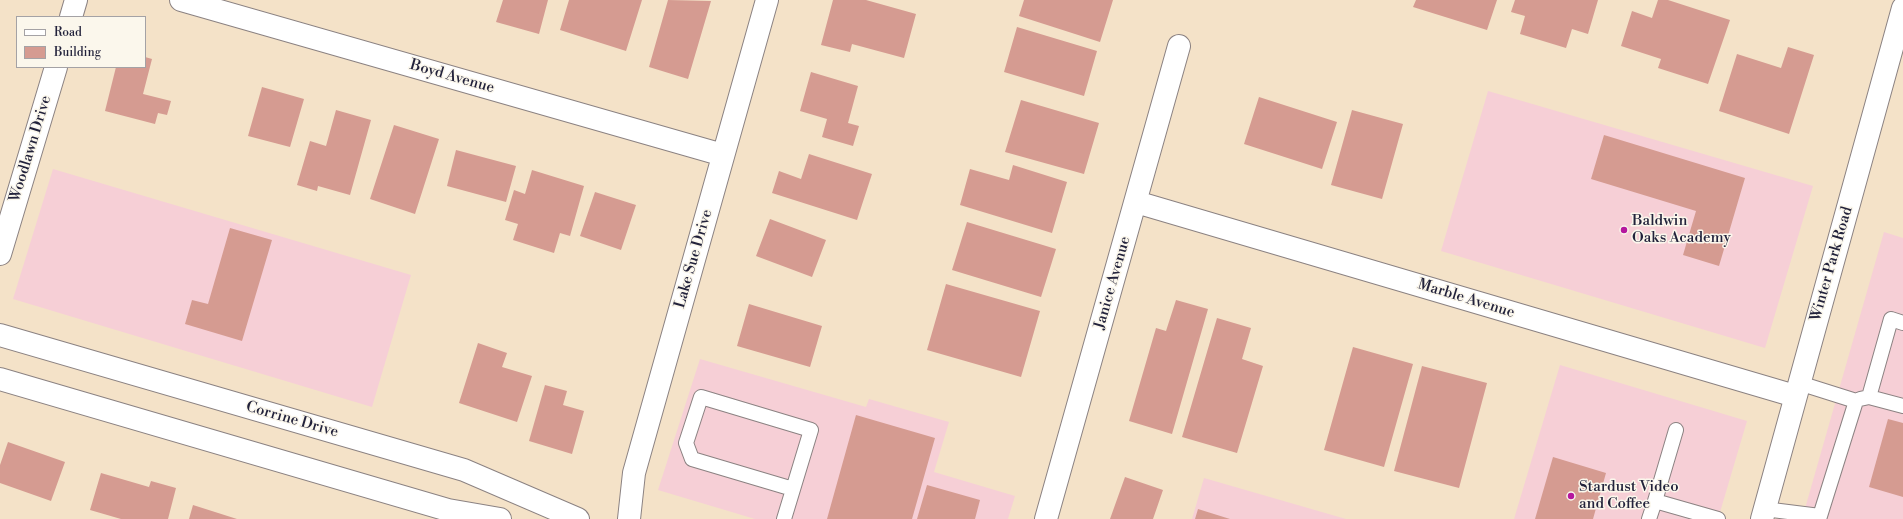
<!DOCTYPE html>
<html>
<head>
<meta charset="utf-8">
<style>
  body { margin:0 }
  #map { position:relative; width:1903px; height:519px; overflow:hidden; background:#f4e2c8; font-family:"Libre Bodoni",serif }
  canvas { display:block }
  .legend { position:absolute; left:16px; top:16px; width:130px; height:52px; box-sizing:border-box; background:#fbf7ec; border:1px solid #a4a2a5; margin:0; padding:5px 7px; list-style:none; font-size:12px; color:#22223b }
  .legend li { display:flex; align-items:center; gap:8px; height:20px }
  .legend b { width:20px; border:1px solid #a4a2a5 }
</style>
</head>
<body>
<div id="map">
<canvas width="1903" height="519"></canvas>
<ul class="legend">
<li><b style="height:5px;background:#fff"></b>Road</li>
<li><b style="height:11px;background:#d59b91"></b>Building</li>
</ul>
</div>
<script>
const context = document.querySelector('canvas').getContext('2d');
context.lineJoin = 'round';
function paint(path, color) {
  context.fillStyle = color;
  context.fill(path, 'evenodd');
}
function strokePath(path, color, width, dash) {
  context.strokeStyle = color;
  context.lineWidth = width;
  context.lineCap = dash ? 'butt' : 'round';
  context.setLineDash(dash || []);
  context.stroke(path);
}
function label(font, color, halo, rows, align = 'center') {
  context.font = font + ' "Libre Bodoni",serif';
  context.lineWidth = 3;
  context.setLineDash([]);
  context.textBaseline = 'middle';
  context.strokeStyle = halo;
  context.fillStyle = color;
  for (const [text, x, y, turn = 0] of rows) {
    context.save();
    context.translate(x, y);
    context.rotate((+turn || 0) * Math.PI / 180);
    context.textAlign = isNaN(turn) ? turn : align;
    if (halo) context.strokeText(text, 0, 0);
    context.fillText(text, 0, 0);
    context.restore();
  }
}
const built = new Path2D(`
  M 1488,91 L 1813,186 L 1765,348 L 1441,251 Z
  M 53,169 L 411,275 L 372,407 L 13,299 Z
  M 1884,232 L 1903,238 L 1903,519 L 1802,519 Z
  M 700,359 L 866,407 L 869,399 L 949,422 L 934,472 L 1015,496 L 1008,519 L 755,519 L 658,490 Z
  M 1560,365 L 1747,421 L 1718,519 L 1514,519 Z
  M 1204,478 L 1346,519 L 1192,519 Z`);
const building = new Path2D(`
  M 503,0 L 548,0 L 539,34 L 496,22 Z
  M 569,0 L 642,0 L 626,51 L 560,30 Z
  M 668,0 L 711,1 L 688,79 L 649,67 Z
  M 833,0 L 866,0 L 916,14 L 904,58 L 852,44 L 850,52 L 821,45 Z
  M 1024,0 L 1113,0 L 1100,42 L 1019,16 Z
  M 1416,0 L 1497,0 L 1487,30 L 1413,7 Z
  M 1515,0 L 1598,0 L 1588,34 L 1572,29 L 1566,48 L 1520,34 L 1525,16 L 1511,12 Z
  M 1658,0 L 1668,0 L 1730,20 L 1708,84 L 1658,68 L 1661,59 L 1621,46 L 1632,11 L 1652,18 Z
  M 1017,27 L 1097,51 L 1084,96 L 1004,72 Z
  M 1788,47 L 1814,55 L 1789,134 L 1719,111 L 1737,54 L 1781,68 Z
  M 145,57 L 152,59 L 143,94 L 171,101 L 167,115 L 158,113 L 155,124 L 105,111 L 116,67 L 145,67 Z
  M 811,72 L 858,86 L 848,123 L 859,126 L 853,146 L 822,137 L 827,119 L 800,111 Z
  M 262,87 L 304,99 L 290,147 L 248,136 Z
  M 1259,97 L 1337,122 L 1322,169 L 1244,144 Z
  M 1021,100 L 1099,123 L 1084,174 L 1005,152 Z
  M 336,110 L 371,120 L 350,195 L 318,186 L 317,191 L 297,185 L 310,141 L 326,146 Z
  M 1352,110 L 1403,124 L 1382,199 L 1331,185 Z
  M 394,125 L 439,139 L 415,214 L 370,199 Z
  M 1604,135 L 1745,178 L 1719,266 L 1683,255 L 1696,211 L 1591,179 Z
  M 456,150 L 516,166 L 506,202 L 447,186 Z
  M 809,154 L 872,174 L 857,220 L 772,193 L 779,171 L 801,179 Z
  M 1013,165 L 1067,182 L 1052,233 L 960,205 L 970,169 L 1009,180 Z
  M 532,170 L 584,186 L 570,236 L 560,233 L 554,253 L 513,240 L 518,224 L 505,220 L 514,190 L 525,194 Z
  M 595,192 L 636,205 L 621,250 L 580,236 Z
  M 770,219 L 826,240 L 812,277 L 756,256 Z
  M 967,222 L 1056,249 L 1041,297 L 952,270 Z
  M 230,228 L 272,240 L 242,341 L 185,324 L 192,300 L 208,304 Z
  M 946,284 L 1040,311 L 1021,377 L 927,350 Z
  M 1176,300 L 1208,309 L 1172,434 L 1129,421 L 1156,328 L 1166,331 Z
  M 749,304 L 822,326 L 810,367 L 737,346 Z
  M 1217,318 L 1251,328 L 1242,359 L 1263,366 L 1237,453 L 1182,437 Z
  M 478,343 L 507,353 L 502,367 L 532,376 L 517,422 L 459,403 Z
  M 1353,347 L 1413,364 L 1384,467 L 1324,450 Z
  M 1422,366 L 1487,383 L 1459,488 L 1394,471 Z
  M 545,385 L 567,391 L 563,405 L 584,411 L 572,454 L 529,441 Z
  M 856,415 L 935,438 L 912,519 L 827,519 Z
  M 1888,419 L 1903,423 L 1903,497 L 1869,487 Z
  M 8,442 L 65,462 L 51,501 L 0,483 L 0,465 Z
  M 1553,457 L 1606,473 L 1593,519 L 1535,519 Z
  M 101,473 L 149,487 L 151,481 L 176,488 L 168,519 L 121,519 L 90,510 Z
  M 1125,477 L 1163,490 L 1153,519 L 1110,519 Z
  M 927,485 L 980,500 L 975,519 L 917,519 Z
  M 193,505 L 237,519 L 189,519 Z
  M 1198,509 L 1230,519 L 1195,519 Z`);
const lane = new Path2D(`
  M 1869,397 L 1891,319 L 1903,323
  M 1860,399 L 1869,397 L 1903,406
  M 1676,430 L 1655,501 L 1718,519
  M 1764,509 L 1820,516 L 1856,401 L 1799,383
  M 784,519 L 811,430 L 701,397 L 686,443 L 692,459 L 793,489
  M 1649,519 L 1655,501`);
const street = new Path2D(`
  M 181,0 L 723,155
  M 71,17 L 76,0
  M 1136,202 L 1795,396
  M 0,254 L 56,67
  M 629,519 L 634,473 L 767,0
  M 1046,519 L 1179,46`);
const secondary = new Path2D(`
  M 0,335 L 464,470 L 578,519
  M 0,379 L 448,510 L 500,519
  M 1762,519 L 1903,8`);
const markers = [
  [1624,230,4,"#b5179e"],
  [1571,496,4,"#b5179e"]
];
const streetNames = [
  ["Boyd Avenue",452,77,16],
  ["Woodlawn Drive",31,149,-73],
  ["Lake Sue Drive",694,259,-74],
  ["Winter Park Road",1832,264,-74],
  ["Janice Avenue",1113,283,-74],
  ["Marble Avenue",1466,299,17],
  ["Corrine Drive",292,420,16]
];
const poiNames = [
  ["Baldwin",1632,221],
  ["Oaks Academy",1632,238],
  ["Stardust Video",1579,487],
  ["and Coffee",1579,504]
];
paint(built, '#f6cfd6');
paint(building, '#d59b91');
strokePath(lane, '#8b8282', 16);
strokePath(street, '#8b8282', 24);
strokePath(secondary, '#8b8282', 24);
strokePath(lane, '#fff', 14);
strokePath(street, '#fff', 22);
strokePath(secondary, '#fff', 22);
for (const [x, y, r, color] of markers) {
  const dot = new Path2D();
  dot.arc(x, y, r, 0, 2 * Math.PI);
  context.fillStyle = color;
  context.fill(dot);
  strokePath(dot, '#fbf7ec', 1.5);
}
label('15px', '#22223b', '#fbf7ec', streetNames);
label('15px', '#22223b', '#fbf7ec', poiNames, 'left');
</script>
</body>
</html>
